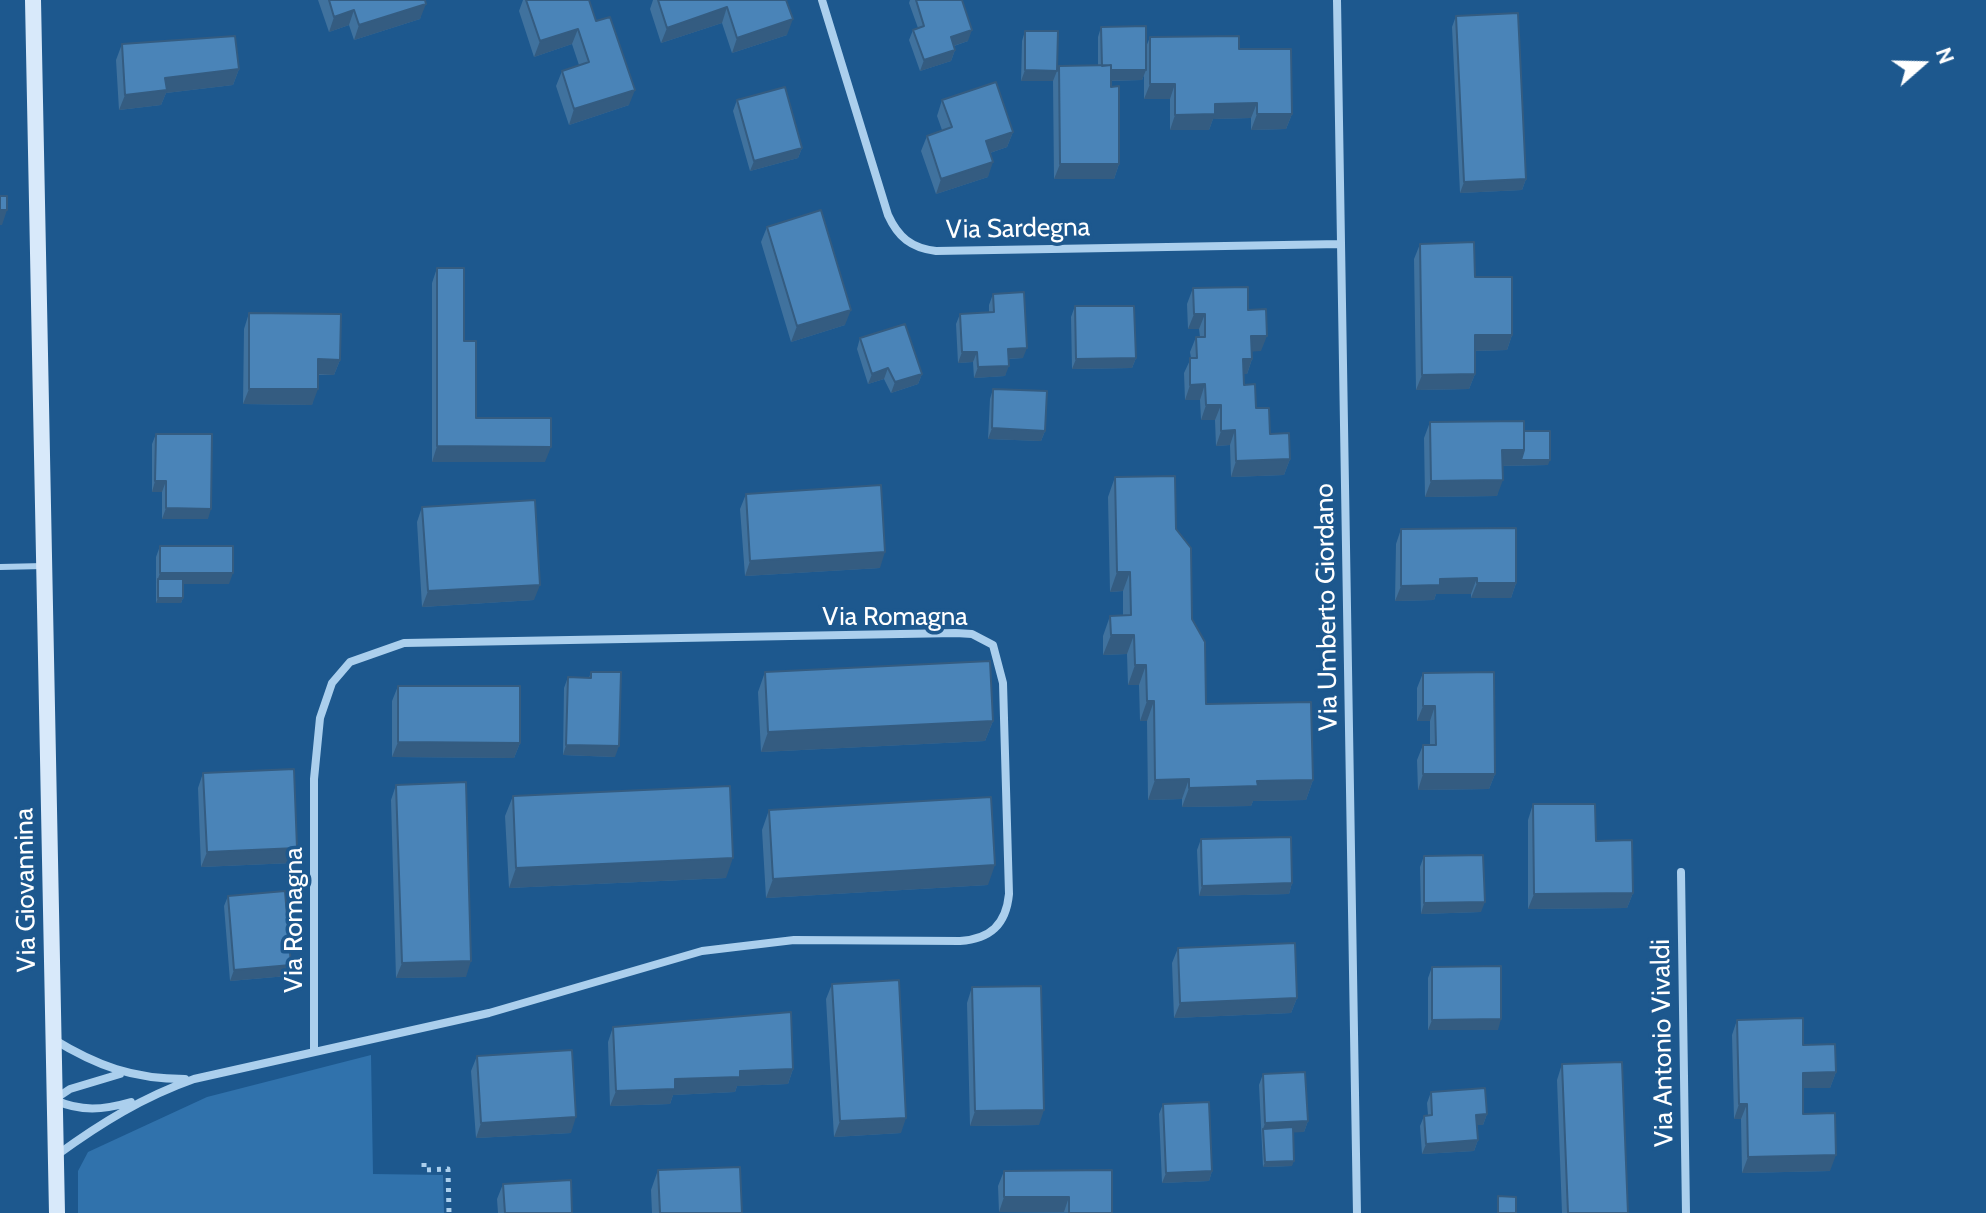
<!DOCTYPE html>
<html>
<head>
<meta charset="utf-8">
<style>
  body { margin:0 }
  #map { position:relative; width:1986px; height:1213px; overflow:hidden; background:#1d588e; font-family:Cabin,sans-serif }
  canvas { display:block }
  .north { position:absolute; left:1882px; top:24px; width:80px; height:80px; -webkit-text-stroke:6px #1d588e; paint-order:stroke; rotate:70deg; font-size:22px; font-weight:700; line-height:32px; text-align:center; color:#fff }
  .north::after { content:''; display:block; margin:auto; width:28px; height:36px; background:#fff; clip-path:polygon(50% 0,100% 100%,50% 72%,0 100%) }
</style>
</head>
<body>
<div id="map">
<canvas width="1986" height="1213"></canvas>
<div class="north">N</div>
</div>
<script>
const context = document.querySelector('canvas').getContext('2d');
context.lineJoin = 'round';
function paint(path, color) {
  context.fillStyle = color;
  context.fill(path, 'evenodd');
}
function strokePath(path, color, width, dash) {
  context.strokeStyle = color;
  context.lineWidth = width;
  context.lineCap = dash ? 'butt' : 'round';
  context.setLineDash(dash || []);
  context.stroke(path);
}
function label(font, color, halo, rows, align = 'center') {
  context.font = font + ' Cabin,sans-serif';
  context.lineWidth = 7;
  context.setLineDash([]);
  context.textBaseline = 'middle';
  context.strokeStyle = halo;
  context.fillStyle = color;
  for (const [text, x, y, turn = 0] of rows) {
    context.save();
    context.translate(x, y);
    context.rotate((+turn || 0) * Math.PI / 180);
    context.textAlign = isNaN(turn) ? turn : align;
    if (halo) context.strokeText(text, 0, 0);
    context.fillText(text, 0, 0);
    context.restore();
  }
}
const green = new Path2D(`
  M 371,1055 L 373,1174 L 443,1175 L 444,1213 L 78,1213 L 78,1171 L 88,1152 L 207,1097 Z`);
const path = new Path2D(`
  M 424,1163 L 424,1170 L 448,1169 L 449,1213`);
const lane = new Path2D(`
  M 0,567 L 44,566`);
const street = new Path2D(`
  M 822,0 L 888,215 C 898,237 911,248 936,251 L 1341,244
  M 1337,0 L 1357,1213
  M 1681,872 L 1686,1213
  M 53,1039 C 97,1066 133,1079 185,1079
  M 55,1099 L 70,1089 L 120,1074
  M 55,1100 C 81,1112 103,1110 131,1102
  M 57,1155 C 101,1123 143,1097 194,1079 L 489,1013 L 702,951 L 794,940 L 960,941 C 990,939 1006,925 1009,894 L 1003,683 L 993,645 L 972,634 L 956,633 L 404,643 L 350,662 L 332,683 L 320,718 L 314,779 L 314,1050`);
const secondary = new Path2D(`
  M 33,0 L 57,1213`);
const wall = new Path2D(`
  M 318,0 L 425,0 L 420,19 L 354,40 L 349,25 L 329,32 Z
  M 523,0 L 589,0 L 596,21 L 629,105 L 569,125 L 556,86 L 562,71 L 579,65 L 572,44 L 534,57 L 519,11 Z
  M 653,0 L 786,0 L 787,35 L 732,53 L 722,23 L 661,43 L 650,9 Z
  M 910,0 L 962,0 L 968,41 L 954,46 L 955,50 L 951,61 L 920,71 L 909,40 L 913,30 L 918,28 L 909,3 Z
  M 1456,16 L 1526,179 L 1522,190 L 1460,193 L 1452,27 Z
  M 1101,27 L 1146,47 L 1150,37 L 1239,49 L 1292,114 L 1286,129 L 1251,130 L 1251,118 L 1213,119 L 1209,130 L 1170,130 L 1170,99 L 1144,99 L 1144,75 L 1142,80 L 1111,81 L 1119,164 L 1114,179 L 1054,179 L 1053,81 L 1021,81 L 1022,41 L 1025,31 L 1057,71 L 1059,66 L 1098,66 L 1098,37 Z
  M 122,44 L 239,69 L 233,85 L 166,93 L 161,105 L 119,110 L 116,60 Z
  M 737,100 L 802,148 L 798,158 L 750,171 L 733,111 Z
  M 942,100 L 1013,132 L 1007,147 L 990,153 L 988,177 L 936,194 L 921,151 L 927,136 L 942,130 L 937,116 Z
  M 767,227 L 845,325 L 791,342 L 761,242 Z
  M 1420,244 L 1475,277 L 1512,335 L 1507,350 L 1475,351 L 1475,374 L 1469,389 L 1416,390 L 1414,259 Z
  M 437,268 L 476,418 L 545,462 L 432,462 L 432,283 Z
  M 1193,288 L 1248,310 L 1261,351 L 1252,351 L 1252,359 L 1247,374 L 1244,374 L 1244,385 L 1270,434 L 1290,459 L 1284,475 L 1231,477 L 1230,445 L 1216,446 L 1215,420 L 1201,420 L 1200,400 L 1185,400 L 1184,373 L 1191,358 L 1190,352 L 1196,337 L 1200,337 L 1199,329 L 1188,329 L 1187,304 Z
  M 993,294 L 1023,358 L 1009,359 L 1005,376 L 974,378 L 973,362 L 958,363 L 956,324 L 960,314 L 989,312 L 989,305 Z
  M 1075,306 L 1136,358 L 1132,368 L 1072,369 L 1071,317 Z
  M 249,313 L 340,360 L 334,375 L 318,375 L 312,405 L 243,404 L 244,329 Z
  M 860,338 L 922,374 L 918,384 L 891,393 L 884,379 L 868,384 L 857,349 Z
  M 993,389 L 1045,431 L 1041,441 L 988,439 L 990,399 Z
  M 1430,422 L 1524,431 L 1548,465 L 1503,466 L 1497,496 L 1425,497 L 1424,438 Z
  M 156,434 L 208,519 L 162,519 L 162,492 L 152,492 L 152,444 Z
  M 1115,477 L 1176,529 L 1206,704 L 1313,780 L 1306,800 L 1253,801 L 1251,806 L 1182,807 L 1182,799 L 1148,800 L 1147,721 L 1140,721 L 1139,685 L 1128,685 L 1127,654 L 1103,655 L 1103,636 L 1110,616 L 1123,616 L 1123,591 L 1110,592 L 1108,497 Z
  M 746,494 L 880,568 L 745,576 L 740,509 Z
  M 422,507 L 534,600 L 422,607 L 417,522 Z
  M 1401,529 L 1516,583 L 1511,598 L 1471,598 L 1471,594 L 1436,594 L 1434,600 L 1395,601 L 1396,544 Z
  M 160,546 L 229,584 L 183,584 L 183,598 L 181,603 L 156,603 L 156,557 Z
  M 591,672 L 615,757 L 563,755 L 564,688 L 568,677 L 589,678 Z
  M 765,672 L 993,721 L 985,741 L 761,752 L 758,692 Z
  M 1423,673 L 1495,774 L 1489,789 L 1418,790 L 1417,760 L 1423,745 L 1430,745 L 1430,721 L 1417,721 L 1417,688 Z
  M 398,686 L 520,743 L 514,758 L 392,757 L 392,701 Z
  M 203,773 L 297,848 L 292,863 L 201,867 L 198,788 Z
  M 396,785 L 466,977 L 396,978 L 391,800 Z
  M 513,796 L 726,878 L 509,888 L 505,816 Z
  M 1533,804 L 1596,841 L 1633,893 L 1627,908 L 1528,909 L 1528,820 Z
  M 769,810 L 988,885 L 766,898 L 762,830 Z
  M 1201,839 L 1292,883 L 1289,894 L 1199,896 L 1197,850 Z
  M 1424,856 L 1481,912 L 1421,914 L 1420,867 Z
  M 228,896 L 287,976 L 230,981 L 224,906 Z
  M 1178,948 L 1297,998 L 1291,1013 L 1174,1018 L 1172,963 Z
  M 1432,967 L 1498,1030 L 1428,1030 L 1428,978 Z
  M 832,984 L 901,1133 L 834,1137 L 826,999 Z
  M 972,987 L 1039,1125 L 970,1126 L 967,1003 Z
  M 1737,1020 L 1803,1045 L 1836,1072 L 1830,1088 L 1803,1088 L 1803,1114 L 1830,1171 L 1742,1173 L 1741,1119 L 1734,1119 L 1732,1035 Z
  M 613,1027 L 793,1069 L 788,1084 L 737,1086 L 735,1092 L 673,1095 L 670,1104 L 610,1106 L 608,1042 Z
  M 477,1056 L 571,1133 L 476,1138 L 471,1071 Z
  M 1562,1064 L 1628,1213 L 1562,1213 L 1557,1080 Z
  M 1263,1074 L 1308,1121 L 1304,1132 L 1293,1132 L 1292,1166 L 1263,1167 L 1259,1085 Z
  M 1431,1092 L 1487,1114 L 1483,1125 L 1476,1125 L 1478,1140 L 1474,1151 L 1422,1154 L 1420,1126 L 1424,1116 L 1428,1115 L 1427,1103 Z
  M 1163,1104 L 1212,1171 L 1209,1181 L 1162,1183 L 1159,1114 Z
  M 658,1170 L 742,1213 L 652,1213 L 651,1190 Z
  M 1004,1171 L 1112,1213 L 999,1212 L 998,1186 Z
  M 503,1184 L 572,1213 L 498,1213 L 497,1199 Z`);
const shadedWall = new Path2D(`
  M 426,4 L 420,19 L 354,40 L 359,25 Z
  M 727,7 L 722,23 L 661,43 L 667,28 Z
  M 354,10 L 349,25 L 329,32 L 334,17 Z
  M 793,19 L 787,35 L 732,53 L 737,38 Z
  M 578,29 L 572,44 L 534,57 L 540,41 Z
  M 972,30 L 968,41 L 947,48 L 951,37 Z
  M 955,50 L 951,61 L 920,71 L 924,60 Z
  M 239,69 L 233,85 L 166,93 L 161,105 L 119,110 L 125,95 L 165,78 Z
  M 1025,70 L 1057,71 L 1053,81 L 1021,81 Z
  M 1102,70 L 1146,70 L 1142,80 L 1098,81 Z
  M 1150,84 L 1175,84 L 1170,99 L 1144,99 Z
  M 635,90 L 629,105 L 569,125 L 574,109 Z
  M 1257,103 L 1251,118 L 1213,119 L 1209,130 L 1170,130 L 1175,115 L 1215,104 Z
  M 1257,114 L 1292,114 L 1286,129 L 1251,130 Z
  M 1013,132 L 1007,147 L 981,156 L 986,141 Z
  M 802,148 L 798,158 L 750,171 L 754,161 Z
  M 993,162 L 988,177 L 936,194 L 941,179 Z
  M 1060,164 L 1119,164 L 1114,179 L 1054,179 Z
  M 1526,179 L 1522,190 L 1460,193 L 1464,182 Z
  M 0,210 L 7,210 L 2,225 L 0,225 Z
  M 851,310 L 845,325 L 791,342 L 797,326 Z
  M 1194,314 L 1205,314 L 1199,329 L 1188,329 Z
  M 1475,335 L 1512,335 L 1507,350 L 1469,351 Z
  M 1251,336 L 1267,336 L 1261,351 L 1246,352 Z
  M 1027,348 L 1023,358 L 1004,359 L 1008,349 Z
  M 962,352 L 977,352 L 973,362 L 958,363 Z
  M 1136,358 L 1132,368 L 1072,369 L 1076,359 Z
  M 318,359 L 340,360 L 334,375 L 312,374 Z
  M 1243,359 L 1252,359 L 1247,374 L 1238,374 Z
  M 1009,366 L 1005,376 L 974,378 L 978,367 Z
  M 888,368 L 884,379 L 868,384 L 872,374 Z
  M 922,374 L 918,384 L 891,393 L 895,382 Z
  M 1475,374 L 1469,389 L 1416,390 L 1422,375 Z
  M 1205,384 L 1200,400 L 1185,400 L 1190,385 Z
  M 249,389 L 318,389 L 312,405 L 243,404 Z
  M 1206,405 L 1221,405 L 1215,420 L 1201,420 Z
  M 992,428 L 1045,431 L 1041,441 L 988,439 Z
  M 1235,430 L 1230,445 L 1216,446 L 1221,431 Z
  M 437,446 L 551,447 L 545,462 L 432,462 Z
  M 1502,450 L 1524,450 L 1550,460 L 1548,465 L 1497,466 Z
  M 1290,459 L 1284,475 L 1231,477 L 1236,461 Z
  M 1503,480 L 1497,496 L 1425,497 L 1431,481 Z
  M 155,481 L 166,481 L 162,492 L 152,492 Z
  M 166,508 L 211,509 L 208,519 L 162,519 Z
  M 885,552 L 880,568 L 745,576 L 750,561 Z
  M 1117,572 L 1130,572 L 1123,591 L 1110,592 Z
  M 160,573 L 233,573 L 229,584 L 158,584 L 158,579 L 156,584 Z
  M 1477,578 L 1471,594 L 1436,594 L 1434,600 L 1395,601 L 1401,586 L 1440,579 Z
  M 1477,583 L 1516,583 L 1511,598 L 1471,598 Z
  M 540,585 L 534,600 L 422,607 L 428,591 Z
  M 158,598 L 183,598 L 181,603 L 156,603 Z
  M 1111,635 L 1134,635 L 1127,654 L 1103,655 Z
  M 1135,665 L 1146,665 L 1139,685 L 1128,685 Z
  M 1147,701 L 1154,701 L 1147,721 L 1140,721 Z
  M 1423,706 L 1435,706 L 1430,721 L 1417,721 Z
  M 993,721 L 985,741 L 761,752 L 768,732 Z
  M 398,742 L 520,743 L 514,758 L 392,757 Z
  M 566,745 L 619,746 L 615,757 L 563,755 Z
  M 1423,774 L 1495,774 L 1489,789 L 1418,790 Z
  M 1189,779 L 1182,799 L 1148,800 L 1155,780 Z
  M 1313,780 L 1306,800 L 1253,801 L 1251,806 L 1182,807 L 1189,788 L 1257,781 Z
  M 297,848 L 292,863 L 201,867 L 207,852 Z
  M 733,858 L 726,878 L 509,888 L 516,868 Z
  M 995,865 L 988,885 L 766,898 L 773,879 Z
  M 1292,883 L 1289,894 L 1199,896 L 1202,886 Z
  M 1633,893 L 1627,908 L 1528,909 L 1534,894 Z
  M 1485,902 L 1481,912 L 1421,914 L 1424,903 Z
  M 471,961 L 466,977 L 396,978 L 402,963 Z
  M 291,965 L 287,976 L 230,981 L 234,970 Z
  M 1297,998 L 1291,1013 L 1174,1018 L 1180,1003 Z
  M 1501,1019 L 1498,1030 L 1428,1030 L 1432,1020 Z
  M 793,1069 L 788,1084 L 737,1086 L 735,1092 L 673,1095 L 670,1104 L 610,1106 L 616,1091 L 675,1079 L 740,1071 Z
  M 1836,1072 L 1830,1088 L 1797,1088 L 1803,1073 Z
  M 1739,1104 L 1747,1104 L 1741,1119 L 1734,1119 Z
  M 1044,1110 L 1039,1125 L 970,1126 L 975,1111 Z
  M 1487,1114 L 1483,1125 L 1472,1125 L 1476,1115 Z
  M 576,1117 L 571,1133 L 476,1138 L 481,1123 Z
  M 906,1118 L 901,1133 L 834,1137 L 840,1121 Z
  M 1308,1121 L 1304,1132 L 1264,1134 L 1263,1129 L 1265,1123 Z
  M 1478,1140 L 1474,1151 L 1422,1154 L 1426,1144 Z
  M 1836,1155 L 1830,1171 L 1742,1173 L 1748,1157 Z
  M 1294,1161 L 1292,1166 L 1263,1167 L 1265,1162 Z
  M 1212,1171 L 1209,1181 L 1162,1183 L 1166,1173 Z
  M 1004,1197 L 1069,1197 L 1064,1212 L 999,1212 Z`);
const building = new Path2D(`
  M 329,0 L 425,0 L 426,4 L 359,25 L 354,10 L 334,17 Z
  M 526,0 L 589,0 L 596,21 L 610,17 L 635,90 L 574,109 L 562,71 L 589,62 L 578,29 L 540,41 Z
  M 658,0 L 786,0 L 793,19 L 737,38 L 727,7 L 667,28 Z
  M 916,0 L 962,0 L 972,30 L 951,37 L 955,50 L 924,60 L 913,30 L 924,26 Z
  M 1518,13 L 1526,179 L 1464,182 L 1456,16 Z
  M 1146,26 L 1146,70 L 1111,70 L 1111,65 L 1102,66 L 1101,27 Z
  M 1025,31 L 1058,31 L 1057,71 L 1025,70 Z
  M 235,36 L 239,69 L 165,78 L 167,90 L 125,95 L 122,44 Z
  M 1239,36 L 1239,49 L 1291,49 L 1292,114 L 1257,114 L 1257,103 L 1215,104 L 1215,114 L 1175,115 L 1175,84 L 1150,84 L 1150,37 Z
  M 1111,65 L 1111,87 L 1119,86 L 1119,164 L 1060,164 L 1059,66 Z
  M 996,82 L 1013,132 L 986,141 L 993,162 L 941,179 L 927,136 L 952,127 L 942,100 Z
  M 785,87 L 802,148 L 754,161 L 737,100 Z
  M 0,196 L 7,196 L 7,210 L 0,210 Z
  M 821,210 L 851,310 L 797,326 L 767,227 Z
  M 1474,242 L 1475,277 L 1512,277 L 1512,335 L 1475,335 L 1475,374 L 1422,375 L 1420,244 Z
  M 437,268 L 464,268 L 464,341 L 476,341 L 476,418 L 551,418 L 551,447 L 437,446 Z
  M 1248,287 L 1248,310 L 1266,309 L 1267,336 L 1251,336 L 1252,359 L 1243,359 L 1244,385 L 1255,384 L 1256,408 L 1269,408 L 1270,434 L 1289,433 L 1290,459 L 1236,461 L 1235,430 L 1221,431 L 1221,405 L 1206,405 L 1205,384 L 1190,385 L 1190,358 L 1197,358 L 1196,337 L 1205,337 L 1205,314 L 1194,314 L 1193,288 Z
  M 1024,292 L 1027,348 L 1008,349 L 1009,366 L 978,367 L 977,352 L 962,352 L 960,314 L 994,312 L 993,294 Z
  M 1075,306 L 1134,306 L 1136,358 L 1076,359 Z
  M 249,313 L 341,314 L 340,360 L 318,359 L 318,389 L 249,389 Z
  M 905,324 L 922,374 L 895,382 L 888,368 L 872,374 L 860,338 Z
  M 993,389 L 1047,391 L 1045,431 L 992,428 Z
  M 1524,421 L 1524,450 L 1502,450 L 1503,480 L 1431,481 L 1430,422 Z
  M 1524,431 L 1550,431 L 1550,460 L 1521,460 L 1524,450 Z
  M 156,434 L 212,434 L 211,509 L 166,508 L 166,481 L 155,481 Z
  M 1175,476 L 1176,529 L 1191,548 L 1192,619 L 1205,642 L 1206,704 L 1311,702 L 1313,780 L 1257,781 L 1258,786 L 1189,788 L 1189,779 L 1155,780 L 1154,701 L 1147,701 L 1146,665 L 1135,665 L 1134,635 L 1111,635 L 1110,616 L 1131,615 L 1130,572 L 1117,572 L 1115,477 Z
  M 881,485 L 885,552 L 750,561 L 746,494 Z
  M 535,500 L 540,585 L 428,591 L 422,507 Z
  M 1516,528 L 1516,583 L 1477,583 L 1477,578 L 1440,579 L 1440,585 L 1401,586 L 1401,529 Z
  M 160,546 L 233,546 L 233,573 L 160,573 Z
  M 158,579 L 183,579 L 183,598 L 158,598 Z
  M 990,661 L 993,721 L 768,732 L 765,672 Z
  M 591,672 L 621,672 L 619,746 L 566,745 L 568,677 L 591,678 Z
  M 1494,672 L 1495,774 L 1423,774 L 1423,745 L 1436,745 L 1435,706 L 1423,706 L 1423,673 Z
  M 398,686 L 520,686 L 520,743 L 398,742 Z
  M 294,769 L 297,848 L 207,852 L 203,773 Z
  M 466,782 L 471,961 L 402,963 L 396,785 Z
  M 730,786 L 733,858 L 516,868 L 513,796 Z
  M 991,797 L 995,865 L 773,879 L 769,810 Z
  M 1533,804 L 1595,804 L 1596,841 L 1632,840 L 1633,893 L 1534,894 Z
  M 1291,837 L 1292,883 L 1202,886 L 1201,839 Z
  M 1483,855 L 1485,902 L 1424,903 L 1424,856 Z
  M 285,891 L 291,965 L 234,970 L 228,896 Z
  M 1295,943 L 1297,998 L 1180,1003 L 1178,948 Z
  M 1501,966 L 1501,1019 L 1432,1020 L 1432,967 Z
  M 899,980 L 906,1118 L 840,1121 L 832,984 Z
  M 1041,986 L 1044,1110 L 975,1111 L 972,987 Z
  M 791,1012 L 793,1069 L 740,1071 L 740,1077 L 675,1079 L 675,1089 L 616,1091 L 613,1027 Z
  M 1803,1018 L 1803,1045 L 1835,1044 L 1836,1072 L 1803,1073 L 1803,1114 L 1835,1113 L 1836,1155 L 1748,1157 L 1747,1104 L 1739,1104 L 1737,1020 Z
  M 572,1050 L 576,1117 L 481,1123 L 477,1056 Z
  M 1622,1062 L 1628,1213 L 1568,1213 L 1562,1064 Z
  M 1305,1072 L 1308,1121 L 1265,1123 L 1263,1074 Z
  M 1485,1088 L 1487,1114 L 1476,1115 L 1478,1140 L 1426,1144 L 1424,1116 L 1432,1115 L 1431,1092 Z
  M 1209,1102 L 1212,1171 L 1166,1173 L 1163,1104 Z
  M 1293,1127 L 1294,1161 L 1265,1162 L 1263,1129 Z
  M 740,1167 L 742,1213 L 660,1213 L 658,1170 Z
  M 1112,1170 L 1112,1213 L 1069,1213 L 1069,1197 L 1004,1197 L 1004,1171 Z
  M 571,1180 L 572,1213 L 505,1213 L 503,1184 Z
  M 1498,1196 L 1516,1197 L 1516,1213 L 1498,1213 Z`);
const streetNames = [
  ["Via Sardegna",1018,229,-1],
  ["Via Umberto Giordano",1327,607,-91],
  ["Via Romagna",895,617],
  ["Via Giovannina",26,890,-91],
  ["Via Romagna",294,920,-90],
  ["Via Antonio Vivaldi",1663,1043,-91]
];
paint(green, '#3072ac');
strokePath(path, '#abcfed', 5, [4, 6]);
strokePath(lane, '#abcfed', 6);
strokePath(street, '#abcfed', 8);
strokePath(secondary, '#d8e9fa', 16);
paint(wall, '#40729e');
paint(shadedWall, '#345c81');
paint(building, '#4a84b8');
strokePath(building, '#345c81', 2);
label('26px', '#fff', '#1d588e', streetNames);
</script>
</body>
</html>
